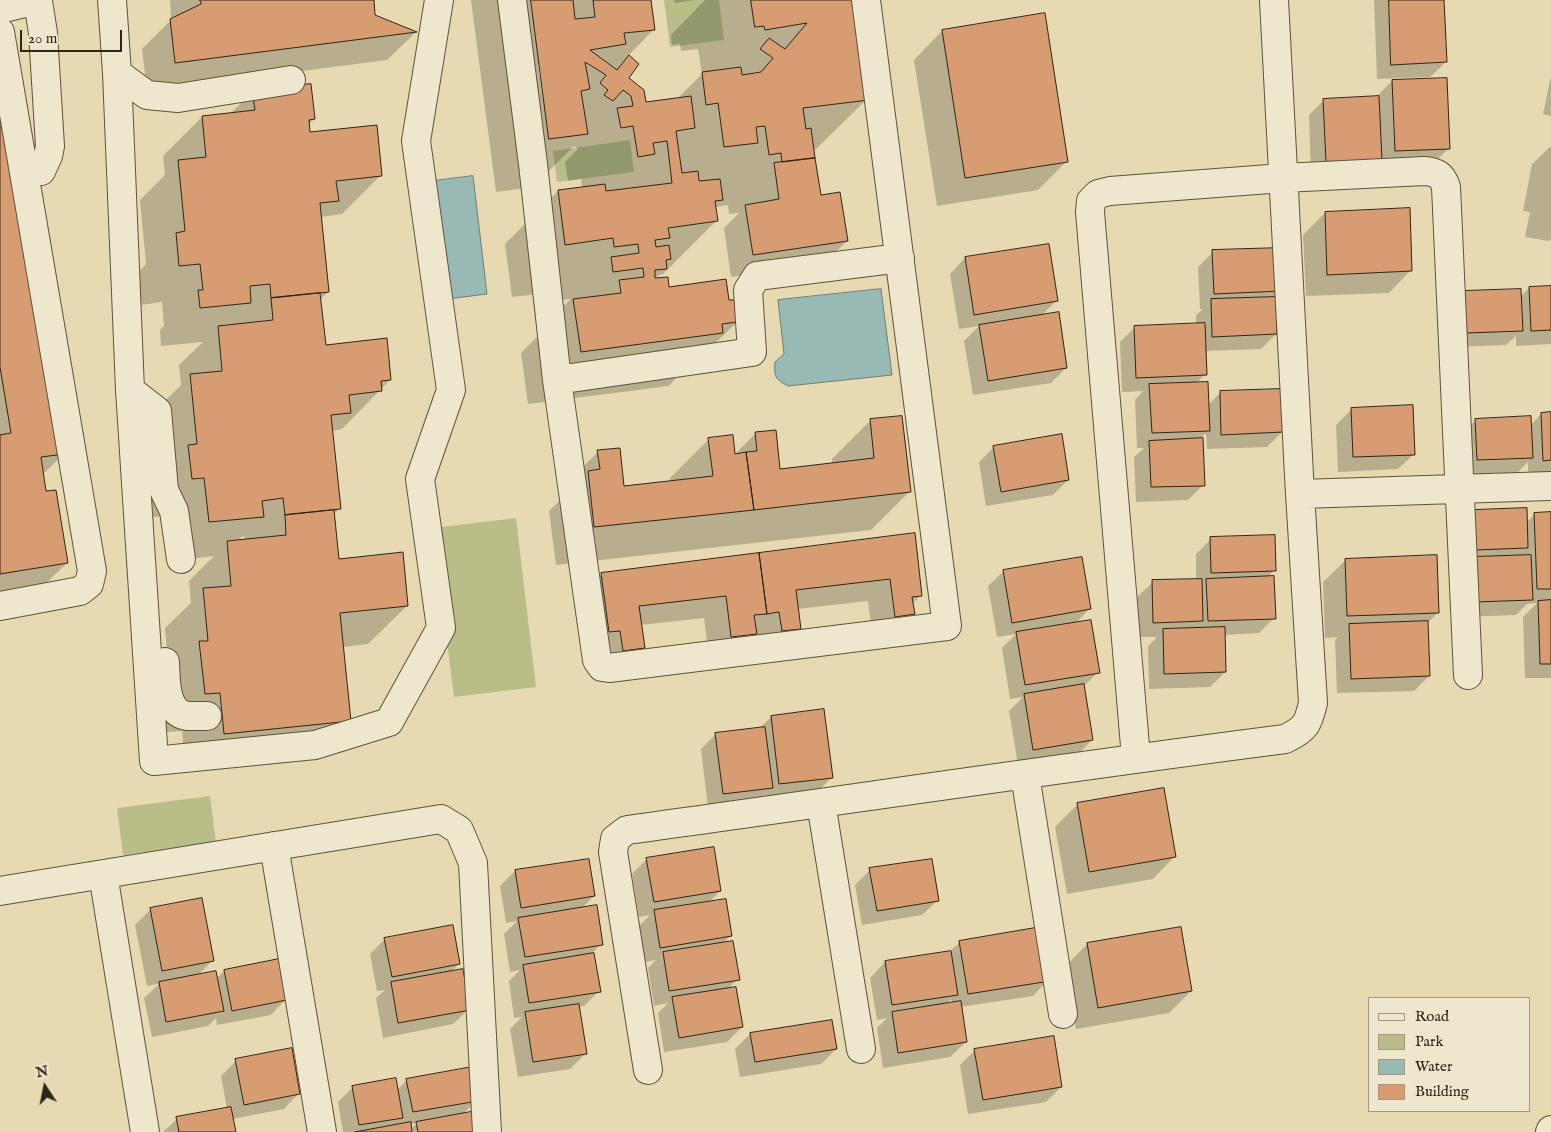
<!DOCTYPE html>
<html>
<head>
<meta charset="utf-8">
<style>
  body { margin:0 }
  #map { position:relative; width:1551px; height:1132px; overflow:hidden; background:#e7dab2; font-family:"IM FELL English",serif }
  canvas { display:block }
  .legend { position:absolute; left:1368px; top:997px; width:162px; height:115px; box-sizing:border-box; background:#efe7cd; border:1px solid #a29984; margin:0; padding:6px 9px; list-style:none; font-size:15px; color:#2f2417 }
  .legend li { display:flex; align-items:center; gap:10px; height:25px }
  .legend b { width:25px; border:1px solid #a29984 }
  .north { position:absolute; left:20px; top:1062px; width:50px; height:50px; -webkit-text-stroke:4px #efe7cd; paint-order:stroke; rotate:349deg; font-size:14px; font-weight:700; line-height:20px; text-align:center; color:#2f2417 }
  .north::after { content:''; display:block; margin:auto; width:18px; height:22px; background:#2f2417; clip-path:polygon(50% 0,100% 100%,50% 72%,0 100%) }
  .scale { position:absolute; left:20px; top:30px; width:102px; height:22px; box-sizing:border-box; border:2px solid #2f2417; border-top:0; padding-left:6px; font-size:15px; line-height:18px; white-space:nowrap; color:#2f2417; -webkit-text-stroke:4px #efe7cd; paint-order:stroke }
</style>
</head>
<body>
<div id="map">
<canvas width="1551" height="1132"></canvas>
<ul class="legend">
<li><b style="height:6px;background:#efe7cd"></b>Road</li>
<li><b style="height:14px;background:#b9be89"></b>Park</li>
<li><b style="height:14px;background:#99b9b5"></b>Water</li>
<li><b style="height:14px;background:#d79c71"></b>Building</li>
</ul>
<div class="north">N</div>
<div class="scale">20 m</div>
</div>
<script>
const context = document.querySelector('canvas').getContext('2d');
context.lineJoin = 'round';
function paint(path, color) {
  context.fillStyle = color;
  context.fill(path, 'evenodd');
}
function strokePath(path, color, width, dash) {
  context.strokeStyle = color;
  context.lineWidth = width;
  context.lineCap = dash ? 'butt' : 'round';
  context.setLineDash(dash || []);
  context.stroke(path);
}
const green = new Path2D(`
  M 664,0 L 719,0 L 724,40 L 670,47 Z
  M 630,140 L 634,172 L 557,182 L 553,151 Z
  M 516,518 L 536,687 L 454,697 L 433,528 Z
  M 210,796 L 216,843 L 123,855 L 117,808 Z`);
const water = new Path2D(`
  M 473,176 L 487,294 L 447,299 L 433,181 Z
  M 881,289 L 892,375 L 788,386 C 775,379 774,377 775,362 L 784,354 L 778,300 Z`);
const shadow = new Path2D(`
  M 170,0 L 372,0 L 374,16 L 415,33 L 387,60 L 147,91 L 142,49 L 171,20 Z
  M 471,0 L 649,0 L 653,30 L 628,56 L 638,64 L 627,78 L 645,103 L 677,99 L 702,74 L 698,49 L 681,51 L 680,44 L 672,45 L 671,35 L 705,0 L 854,0 L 867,99 L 813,152 L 820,196 L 847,241 L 824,263 L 731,277 L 724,228 L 739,213 L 729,214 L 728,205 L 715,207 L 716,221 L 663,274 L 659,275 L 654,279 L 668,288 L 728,302 L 737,322 L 683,375 L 679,375 L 669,386 L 528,404 L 521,353 L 559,315 L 558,311 L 571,299 L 561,300 L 561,291 L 512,297 L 505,244 L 558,191 L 582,188 L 581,179 L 568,181 L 565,162 L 578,149 L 574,146 L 533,187 L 496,192 ZM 540,64 L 545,97 L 543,99 L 538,65 Z
  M 674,0 L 695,0 L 675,3 Z
  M 1374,0 L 1443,0 L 1446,62 L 1430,77 L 1377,79 Z
  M 942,31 L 1067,161 L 1038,190 L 937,206 L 914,60 Z
  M 0,69 L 64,454 L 42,475 L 45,493 L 67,563 L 19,610 L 0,614 Z
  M 1551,76 L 1551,116 L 1543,114 Z
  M 1392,81 L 1449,148 L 1434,163 L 1311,176 L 1309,115 L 1324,100 L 1377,96 Z
  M 253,91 L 314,119 L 308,125 L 309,134 L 381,175 L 342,214 L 321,217 L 328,292 L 320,300 L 324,347 L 390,380 L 342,429 L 332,431 L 340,508 L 333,515 L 338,561 L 407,606 L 368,644 L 343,647 L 350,721 L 311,759 L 186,772 L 182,731 L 166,732 L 161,681 L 169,673 L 165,628 L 191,603 L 189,581 L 214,556 L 171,561 L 166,516 L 153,517 L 150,485 L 152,414 L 181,385 L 179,365 L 203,342 L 161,346 L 160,330 L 164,326 L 162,302 L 141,305 L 138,273 L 146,264 L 140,200 L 165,175 L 163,156 L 202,117 L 230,114 ZM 244,536 L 245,541 L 237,541 L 242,537 Z
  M 1551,146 L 1551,239 L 1549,241 L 1525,237 L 1530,212 L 1523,211 L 1532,164 Z
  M 1325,213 L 1411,270 L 1389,293 L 1306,296 L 1303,235 Z
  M 1213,252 L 1281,291 L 1275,297 L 1276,334 L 1261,349 L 1205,351 L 1205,374 L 1197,383 L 1208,405 L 1220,393 L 1282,432 L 1267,447 L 1207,449 L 1206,433 L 1199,440 L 1203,485 L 1188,500 L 1136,502 L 1134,457 L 1144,448 L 1137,448 L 1135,400 L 1143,391 L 1122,392 L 1120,342 L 1135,327 L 1196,325 L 1196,315 L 1203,309 L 1200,309 L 1198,267 Z
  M 965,258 L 1056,301 L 1041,316 L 1066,368 L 1051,383 L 973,395 L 964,341 L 979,326 L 959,329 L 950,274 Z
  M 1551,287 L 1551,344 L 1516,346 L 1516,336 L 1506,345 L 1451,347 L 1449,308 L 1520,297 L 1529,288 Z
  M 1351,410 L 1414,454 L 1398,469 L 1338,472 L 1336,425 Z
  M 1541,414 L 1551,414 L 1551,474 L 1528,475 L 1528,462 L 1517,473 L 1462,475 L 1461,435 L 1476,420 L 1531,425 Z
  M 871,420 L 910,491 L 871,530 L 556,565 L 549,511 L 560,500 L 559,490 L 598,452 L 623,487 L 670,482 L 670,478 L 709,439 L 734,455 L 755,434 L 779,470 L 832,464 L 832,459 Z
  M 994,447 L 1068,480 L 1053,495 L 986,506 L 979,462 Z
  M 1551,513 L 1551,678 L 1525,678 L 1523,617 L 1537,603 L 1527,604 L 1516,615 L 1460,617 L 1459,527 L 1526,523 L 1535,514 Z
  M 914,535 L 921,595 L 912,604 L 913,614 L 891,636 L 873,639 L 868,601 L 797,609 L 800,629 L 777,651 L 760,653 L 757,634 L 733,656 L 709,659 L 704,618 L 641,625 L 643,648 L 621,670 L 601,673 L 580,596 L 602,574 Z
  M 1211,539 L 1274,570 L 1267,578 L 1274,618 L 1259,633 L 1224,635 L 1225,672 L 1210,687 L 1149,689 L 1148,646 L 1157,637 L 1138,637 L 1137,597 L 1153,582 L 1196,580 L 1196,554 Z
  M 1346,560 L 1438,612 L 1427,624 L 1429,676 L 1414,691 L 1337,693 L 1335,640 L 1338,637 L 1325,638 L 1323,582 Z
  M 1004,571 L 1089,609 L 1075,624 L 1098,672 L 1083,687 L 1092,740 L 1077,755 L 1018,765 L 1009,711 L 1023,697 L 1010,699 L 1002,648 L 1016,634 L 997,637 L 988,586 Z
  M 823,711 L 832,777 L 817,792 L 765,799 L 764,795 L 756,802 L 708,808 L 701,749 L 716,734 L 759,729 L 771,717 Z
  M 1163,790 L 1175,856 L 1153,879 L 1067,894 L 1055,827 L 1077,805 Z
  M 647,859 L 720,891 L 708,903 L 730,936 L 723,944 L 738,979 L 728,989 L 742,1027 L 727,1042 L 664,1052 L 658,1013 L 668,1003 L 654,1006 L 648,968 L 656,960 L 645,962 L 639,926 L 650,915 L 639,917 L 632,874 Z
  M 870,870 L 938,900 L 922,915 L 862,925 L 855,885 Z
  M 515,871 L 594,896 L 581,909 L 601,944 L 590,955 L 599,991 L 584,1006 L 578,1007 L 585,1054 L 570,1069 L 518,1077 L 510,1029 L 522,1017 L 514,1018 L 509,981 L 520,970 L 510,972 L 504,934 L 517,921 L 506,923 L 500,886 Z
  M 151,909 L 212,961 L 198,975 L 216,979 L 224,971 L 286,999 L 271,1015 L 217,1025 L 216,1018 L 208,1026 L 152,1037 L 144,998 L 159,984 L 147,986 L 135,925 Z
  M 385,939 L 459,964 L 450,973 L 469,1009 L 453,1024 L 383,1038 L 376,998 L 385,990 L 377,991 L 370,954 Z
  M 960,942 L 1048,980 L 1033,996 L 960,1007 L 966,1042 L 950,1057 L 883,1068 L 877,1028 L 887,1018 L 877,1020 L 870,978 L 885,962 L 949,952 ZM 951,999 L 952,1004 L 946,1005 Z
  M 1087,944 L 1191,991 L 1169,1013 L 1076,1029 L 1065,967 Z
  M 750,1034 L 836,1049 L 821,1064 L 740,1077 L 735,1049 Z
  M 975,1050 L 1061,1087 L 1046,1102 L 968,1114 L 960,1065 Z
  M 236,1061 L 299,1093 L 284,1109 L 232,1119 L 234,1132 L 163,1132 L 177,1119 L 227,1109 L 221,1076 Z
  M 407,1080 L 477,1100 L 462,1115 L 478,1132 L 343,1132 L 338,1102 L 353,1087 L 397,1090 ZM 417,1123 L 411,1129 L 410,1124 Z`);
const building = new Path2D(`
  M 200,0 L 374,0 L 375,15 L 417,32 L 175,63 L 170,19 L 201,4 Z
  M 531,0 L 573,0 L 575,19 L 595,17 L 593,0 L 651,0 L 655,30 L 624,33 L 626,44 L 590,50 L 617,70 L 629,55 L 639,64 L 629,78 L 644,90 L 646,102 L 691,96 L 695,128 L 676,131 L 682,173 L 698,171 L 699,181 L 720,179 L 723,200 L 715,201 L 718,221 L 668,228 L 670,238 L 655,240 L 656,247 L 669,245 L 671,259 L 666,260 L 667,269 L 655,270 L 655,278 L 668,277 L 669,287 L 726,279 L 729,300 L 735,300 L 738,322 L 722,324 L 723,333 L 581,352 L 573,299 L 621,293 L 619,280 L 644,277 L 643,268 L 613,272 L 611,257 L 639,253 L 638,244 L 614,247 L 613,238 L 565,245 L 558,190 L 605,184 L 606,191 L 672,183 L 667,141 L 653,143 L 655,154 L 638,157 L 633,126 L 621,128 L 617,108 L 633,106 L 631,96 L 623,90 L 613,101 L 604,95 L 608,90 L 600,83 L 606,75 L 585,62 L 590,89 L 581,91 L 588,134 L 549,139 Z
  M 751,0 L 855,0 L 869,100 L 803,108 L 806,129 L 811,128 L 815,158 L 782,162 L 781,153 L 769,155 L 765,126 L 756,127 L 758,143 L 724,147 L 718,103 L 706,105 L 702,72 L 741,67 L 742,75 L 761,72 L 773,58 L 760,49 L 769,38 L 785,49 L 807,23 L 765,30 L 764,26 L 755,27 Z
  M 1389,0 L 1444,0 L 1447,62 L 1391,65 Z
  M 1045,13 L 1068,162 L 965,178 L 942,30 Z
  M 0,61 L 65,454 L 41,457 L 46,491 L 56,490 L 68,563 L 0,574 L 0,435 L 11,433 L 0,367 Z
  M 1447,78 L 1450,149 L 1395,151 L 1392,80 Z
  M 311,84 L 315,119 L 309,120 L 310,132 L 377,125 L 382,176 L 336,181 L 339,201 L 320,203 L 329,292 L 271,298 L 270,284 L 250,286 L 251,303 L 200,308 L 198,290 L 203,290 L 200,264 L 179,266 L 176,233 L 185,231 L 178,160 L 206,157 L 202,116 L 255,110 L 252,90 Z
  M 1379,96 L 1382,160 L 1326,162 L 1323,99 Z
  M 815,158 L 821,195 L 840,192 L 848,241 L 753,255 L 745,205 L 779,199 L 774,163 Z
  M 1410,208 L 1412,271 L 1327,275 L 1325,212 Z
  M 1049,244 L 1058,301 L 974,315 L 965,257 Z
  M 1281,248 L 1282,291 L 1214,294 L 1212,250 Z
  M 1551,286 L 1551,330 L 1531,331 L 1529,287 Z
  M 1521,289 L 1523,331 L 1466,333 L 1464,291 Z
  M 320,293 L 326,345 L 387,338 L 391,380 L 381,381 L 382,391 L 349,395 L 351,413 L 331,415 L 341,509 L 285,515 L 283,498 L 262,501 L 264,517 L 209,522 L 204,478 L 192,479 L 188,445 L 197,444 L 190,374 L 222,371 L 218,326 L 273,320 L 271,298 Z
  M 1276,297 L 1277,334 L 1212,337 L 1211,299 Z
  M 1059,312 L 1067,368 L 988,381 L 979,325 Z
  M 1205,323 L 1207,375 L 1136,378 L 1134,326 Z
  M 1208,382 L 1210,431 L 1152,433 L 1149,384 Z
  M 1281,389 L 1283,432 L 1221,435 L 1220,391 Z
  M 1413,405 L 1415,455 L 1353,457 L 1351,408 Z
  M 1551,412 L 1551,460 L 1543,461 L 1541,413 Z
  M 902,416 L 911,492 L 754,510 L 746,452 L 757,451 L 755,432 L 776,430 L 780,469 L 874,458 L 870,419 Z
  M 1531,416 L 1533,458 L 1477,460 L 1475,419 Z
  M 1062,434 L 1069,480 L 1001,492 L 993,446 Z
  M 733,435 L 735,454 L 746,452 L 754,510 L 594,527 L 588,471 L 600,469 L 597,450 L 620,448 L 624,486 L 713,476 L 708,438 Z
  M 1203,438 L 1205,486 L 1151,487 L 1149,441 Z
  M 1527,508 L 1528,548 L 1475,550 L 1474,510 Z
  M 334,510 L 339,559 L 403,552 L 408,606 L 340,613 L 351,721 L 224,734 L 220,693 L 205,694 L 199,641 L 208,641 L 203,588 L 231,586 L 227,541 L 286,535 L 285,515 Z
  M 1551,512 L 1551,589 L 1537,589 L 1534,513 Z
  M 915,533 L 922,596 L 912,597 L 915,614 L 895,617 L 890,579 L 796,590 L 801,629 L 782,631 L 779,612 L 767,614 L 759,553 Z
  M 1275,535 L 1276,571 L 1211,573 L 1210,537 Z
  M 759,553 L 767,614 L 754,615 L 757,634 L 731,637 L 726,596 L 639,606 L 645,648 L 623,651 L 620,631 L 609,632 L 601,573 Z
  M 1437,555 L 1439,613 L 1347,616 L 1345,559 Z
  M 1531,555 L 1533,600 L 1475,602 L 1473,557 Z
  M 1082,557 L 1091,609 L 1012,623 L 1003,570 Z
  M 1274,576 L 1276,619 L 1208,621 L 1206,579 Z
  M 1202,579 L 1203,621 L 1153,623 L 1152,580 Z
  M 1551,600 L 1551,664 L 1540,664 L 1538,601 Z
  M 1091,620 L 1100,673 L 1025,685 L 1016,632 Z
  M 1428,621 L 1430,676 L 1351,679 L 1349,624 Z
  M 1225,627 L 1226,672 L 1164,674 L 1163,629 Z
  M 1084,684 L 1093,740 L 1033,750 L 1024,694 Z
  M 824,709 L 833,778 L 779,784 L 771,716 Z
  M 765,727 L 773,788 L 723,794 L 715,733 Z
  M 1164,788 L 1176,857 L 1089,872 L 1077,803 Z
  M 714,847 L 721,891 L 654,902 L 646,858 Z
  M 589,859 L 595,896 L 521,908 L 515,870 Z
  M 932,859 L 939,901 L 877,911 L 869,868 Z
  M 202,898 L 214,961 L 162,971 L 150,908 Z
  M 726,899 L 732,936 L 660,948 L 654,910 Z
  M 597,905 L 603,945 L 525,957 L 518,918 Z
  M 453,925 L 460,964 L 392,977 L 384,938 Z
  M 1041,927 L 1050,981 L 968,994 L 959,941 Z
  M 1181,927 L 1192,991 L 1098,1008 L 1087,943 Z
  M 733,941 L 740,980 L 669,991 L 663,952 Z
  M 951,951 L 958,995 L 892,1005 L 885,961 Z
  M 594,953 L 601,992 L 529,1003 L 523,965 Z
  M 279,959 L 287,1000 L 232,1011 L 224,970 Z
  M 463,969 L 470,1010 L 398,1023 L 391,982 Z
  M 216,971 L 224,1011 L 166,1022 L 159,982 Z
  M 736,987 L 743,1027 L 679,1038 L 672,997 Z
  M 961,1001 L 967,1042 L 898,1053 L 892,1012 Z
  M 579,1004 L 587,1054 L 533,1062 L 525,1012 Z
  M 832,1020 L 837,1049 L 755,1062 L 750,1033 Z
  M 1054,1036 L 1062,1087 L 983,1100 L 974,1049 Z
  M 292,1048 L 300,1094 L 244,1105 L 235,1059 Z
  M 472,1067 L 478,1101 L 413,1112 L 406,1079 Z
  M 396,1078 L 403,1118 L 359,1125 L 352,1086 Z
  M 231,1107 L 236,1132 L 179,1132 L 176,1117 Z
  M 476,1111 L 480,1132 L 418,1132 L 416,1122 Z
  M 411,1122 L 412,1132 L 355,1132 Z`);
const minor = new Path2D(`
  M 112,0 L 117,73 L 130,390 L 154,761 L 315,745 L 389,722 L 441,628 L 420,479 L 451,390 L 416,141 L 439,0
  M 512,0 L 533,164 L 557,380 L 597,660 L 602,667 L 609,668 L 947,626 L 866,0
  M 38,1 L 43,33 L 50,146 L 48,156 L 41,171
  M 0,9 L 38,0
  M 0,32 L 92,571 L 89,584 L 80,591 L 0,606
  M 117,73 L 147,95 L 178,98 L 291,80
  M 557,380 L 752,352 L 748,290 L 757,276 L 900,258
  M 130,390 L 157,411 L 164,490 L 174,511 L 181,559
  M 1300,494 L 1551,486
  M 165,662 C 166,679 164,712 187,716 C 193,716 200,716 207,716
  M 1136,758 L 1090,212 L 1091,201 L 1098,194 L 1110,191 L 1283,178 L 1424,171 C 1437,172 1442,175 1446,187 L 1468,675
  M 1025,775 L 1063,1014
  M 821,803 L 861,1049
  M 274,846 L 322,1132
  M 103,874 L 145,1132
  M 0,891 L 441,819 L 459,830 L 473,863 L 487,1132
  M 648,1070 L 613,852 L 615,839 L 627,830 C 846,800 1066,767 1285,739 C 1306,729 1308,724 1313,703 L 1300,494 L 1274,0
  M 1550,1132 L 1551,1130`);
paint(green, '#b9be89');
paint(water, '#99b9b5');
strokePath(water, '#6f7d76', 1);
paint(shadow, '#0003');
paint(building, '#d79c71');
strokePath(building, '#2f2417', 1);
strokePath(minor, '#5d523e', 30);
strokePath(minor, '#efe7cd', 28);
</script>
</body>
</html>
